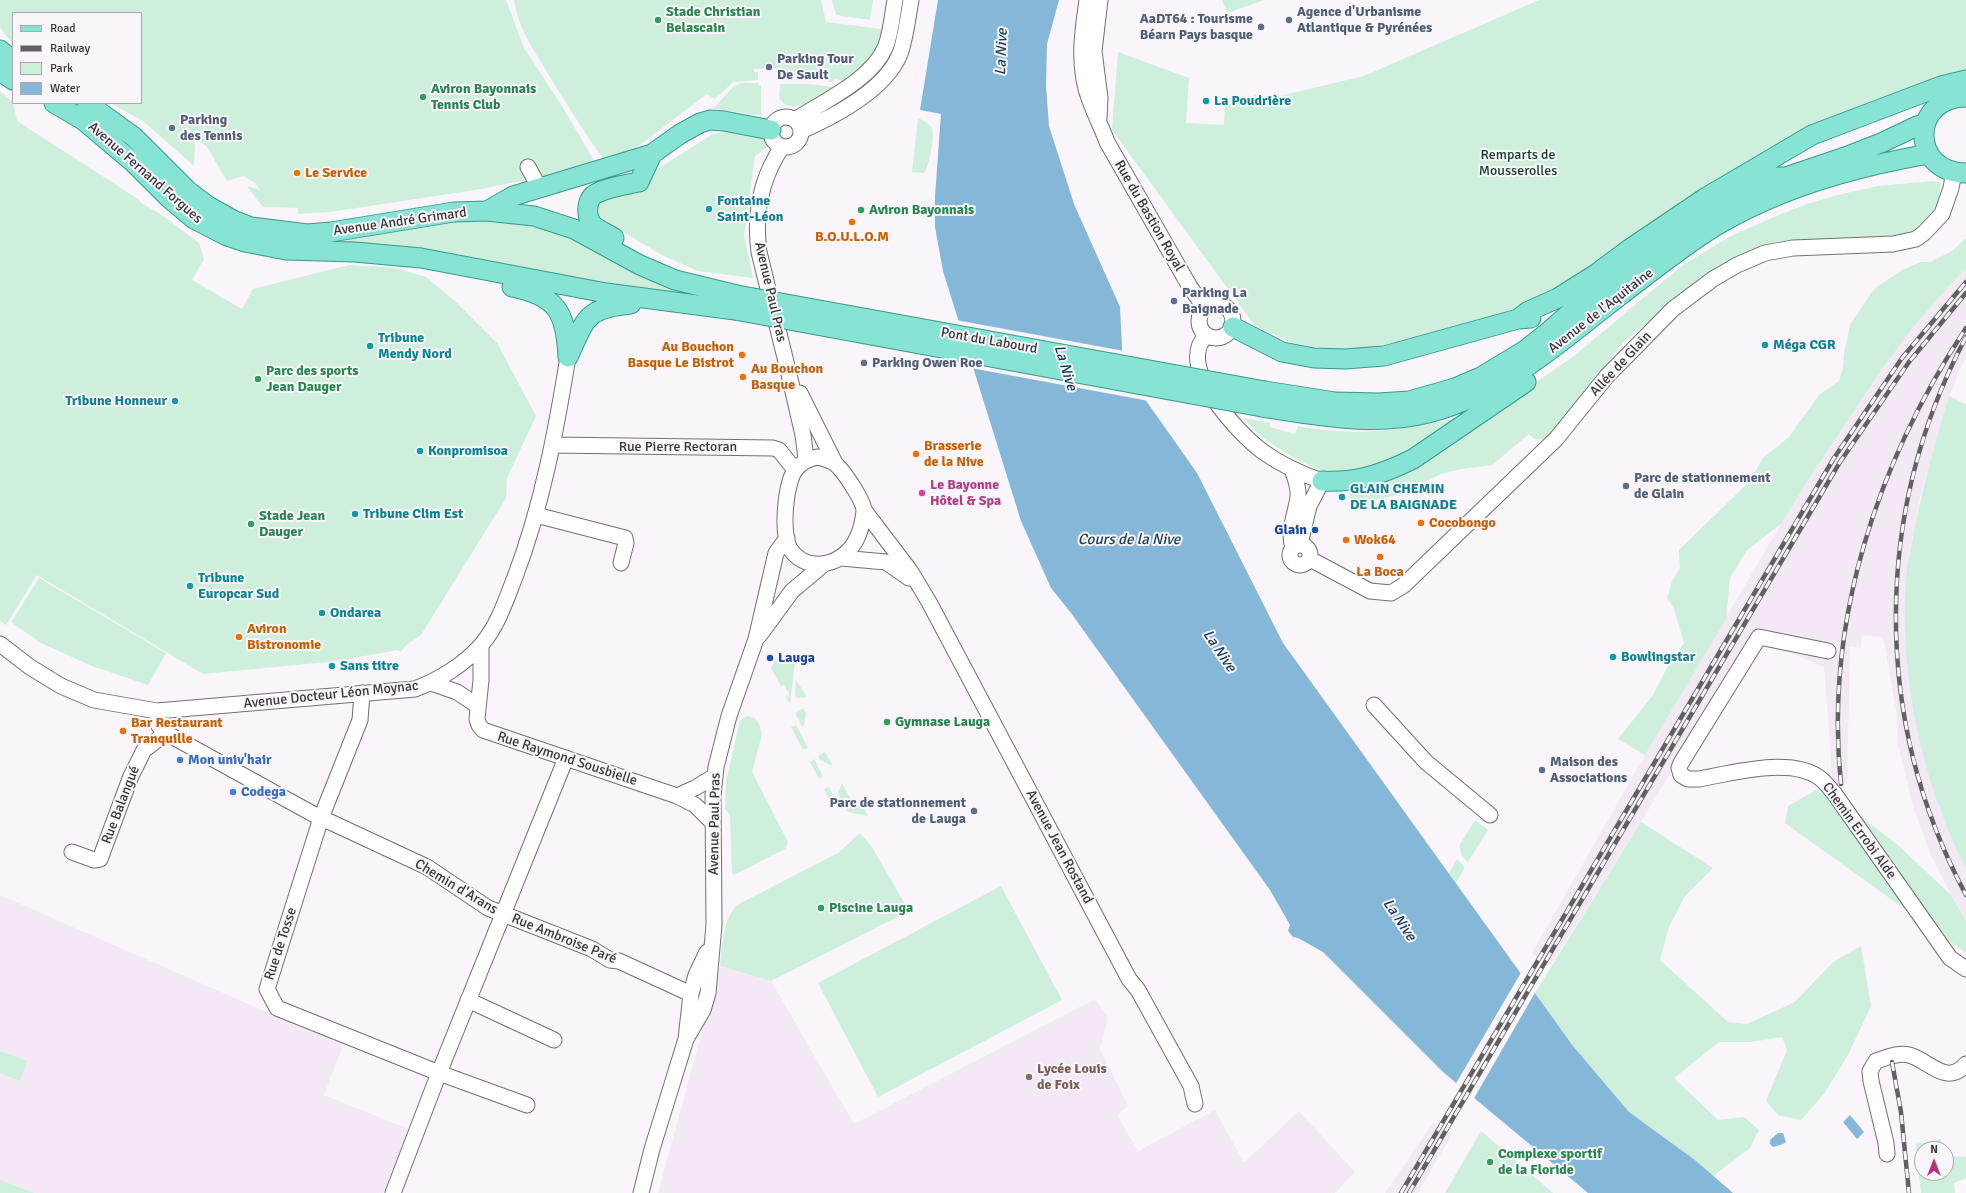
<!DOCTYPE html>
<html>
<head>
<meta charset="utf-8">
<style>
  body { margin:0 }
  #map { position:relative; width:1966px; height:1193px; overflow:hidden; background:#f9f5fa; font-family:Signika,sans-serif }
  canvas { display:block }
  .legend { position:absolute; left:12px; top:12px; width:130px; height:92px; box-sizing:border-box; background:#f9f5fa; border:1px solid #aca9ad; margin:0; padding:5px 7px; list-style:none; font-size:12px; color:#383739 }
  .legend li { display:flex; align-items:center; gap:8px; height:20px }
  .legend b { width:20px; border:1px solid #aca9ad }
  .north { position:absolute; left:1914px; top:1141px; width:40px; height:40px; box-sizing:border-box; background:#f9f5fa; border:1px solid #aca9ad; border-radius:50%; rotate:0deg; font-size:11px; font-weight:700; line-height:16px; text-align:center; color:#383739 }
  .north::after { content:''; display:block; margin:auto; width:14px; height:18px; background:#b3327c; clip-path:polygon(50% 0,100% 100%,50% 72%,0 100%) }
</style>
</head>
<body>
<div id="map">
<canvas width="1966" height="1193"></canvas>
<ul class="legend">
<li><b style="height:5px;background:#87e3d3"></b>Road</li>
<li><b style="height:5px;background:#626063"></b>Railway</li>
<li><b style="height:11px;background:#cdefdb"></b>Park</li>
<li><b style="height:11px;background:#85b7d9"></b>Water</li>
</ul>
<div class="north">N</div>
</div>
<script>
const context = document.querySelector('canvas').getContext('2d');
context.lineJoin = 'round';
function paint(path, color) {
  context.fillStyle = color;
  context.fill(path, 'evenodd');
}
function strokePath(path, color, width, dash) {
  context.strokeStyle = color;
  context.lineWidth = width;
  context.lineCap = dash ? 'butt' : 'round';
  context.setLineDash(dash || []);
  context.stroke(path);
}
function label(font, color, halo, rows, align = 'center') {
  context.font = font + ' Signika,sans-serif';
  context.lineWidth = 4;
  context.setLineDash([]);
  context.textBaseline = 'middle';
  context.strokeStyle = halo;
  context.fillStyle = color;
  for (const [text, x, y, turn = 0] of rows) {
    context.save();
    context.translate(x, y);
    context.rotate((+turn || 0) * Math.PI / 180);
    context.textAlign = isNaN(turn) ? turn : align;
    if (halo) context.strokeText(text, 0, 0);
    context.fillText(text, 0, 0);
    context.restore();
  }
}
const built = new Path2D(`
  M 1966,269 L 1966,356 L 1949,396 L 1920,498 L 1906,575 L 1906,618 L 1908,668 L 1915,719 L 1939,808 L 1966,869 L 1966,921 L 1951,895 L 1930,853 L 1913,806 L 1898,744 L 1896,709 L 1883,637 L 1862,635 L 1861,648 L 1850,647 L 1847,783 L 1833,785 L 1824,667 L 1751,636 L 1641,822 L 1551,965 L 1532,953 L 1645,755 L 1781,524 L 1815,469 L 1879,373 L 1914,326 L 1950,285 Z
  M 0,895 L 303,1028 L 344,1043 L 324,1095 L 409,1129 L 383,1193 L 0,1193 Z
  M 720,966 L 771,981 L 854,1124 L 1095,999 L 1108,1018 L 1100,1049 L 1128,1106 L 1117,1115 L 1138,1151 L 1215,1110 L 1244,1163 L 1299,1111 L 1355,1172 L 1335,1193 L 658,1193 Z
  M 1433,1122 L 1452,1134 L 1418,1193 L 1385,1193 Z`);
const green = new Path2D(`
  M 0,0 L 506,0 L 524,48 L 562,106 L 596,164 L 589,167 L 481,189 L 330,212 L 298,214 L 298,208 L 263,207 L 248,188 L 248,186 L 260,190 L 255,183 L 243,176 L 227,181 L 207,147 L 197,139 L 187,126 L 195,144 L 194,166 L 143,121 L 110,103 L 141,103 L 141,13 L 13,13 L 13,44 L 0,28 Z
  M 514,0 L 821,0 L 826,22 L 882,29 C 876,53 864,68 843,81 L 835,79 L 831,82 L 810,79 L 781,80 L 780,72 L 784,72 L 784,68 L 754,69 L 754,72 L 758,72 L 758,80 L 733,82 L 715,99 L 707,94 L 632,151 L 605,161 C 586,135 570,109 553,82 C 538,56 518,30 514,0 Z
  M 832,0 L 873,0 L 870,20 L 836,15 Z
  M 1222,0 L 1264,0 L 1227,13 Z
  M 1539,0 L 1966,0 L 1966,76 L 1912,89 L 1872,101 L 1842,114 L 1765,150 L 1752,161 L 1598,264 L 1535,302 L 1507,313 L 1426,336 L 1378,346 L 1340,351 L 1293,343 L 1255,326 L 1112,130 L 1118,52 L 1189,78 L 1186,123 L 1224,125 L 1225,106 L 1256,95 L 1267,99 L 1364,76 Z
  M 741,83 L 759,83 L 759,85 L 761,86 L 761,115 C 758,116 721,109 713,109 L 733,87 Z
  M 780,84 L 809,84 L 834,87 L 826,92 L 825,91 L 809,103 L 794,107 L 784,104 L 779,98 Z
  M 0,91 L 13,102 L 17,121 L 138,199 L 141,203 L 162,215 L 199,243 L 204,259 L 192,280 L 242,309 L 253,289 L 349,265 L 396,268 L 426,277 L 458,304 L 497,343 L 536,416 L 507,478 L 506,498 L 421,635 L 405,646 L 401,652 L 398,650 L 337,661 L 203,674 L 37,575 L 6,625 L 0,621 Z
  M 918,118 C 922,120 929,123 931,127 C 936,134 929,167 924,173 L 912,172 Z
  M 729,131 L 766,138 L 767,147 L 755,156 L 744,235 L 753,278 L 698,271 L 664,256 L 594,215 L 597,205 L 616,192 L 648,175 L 713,134 Z
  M 1933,181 L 1941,183 L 1938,202 L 1930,218 L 1910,233 L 1882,237 L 1775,242 L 1738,257 L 1695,284 L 1624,342 L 1578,399 L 1548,439 L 1534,439 L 1529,434 L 1492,465 L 1461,469 L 1441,474 L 1401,494 L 1379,499 L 1350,500 L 1349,488 L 1431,455 L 1574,356 L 1683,265 L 1729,237 L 1781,214 L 1807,204 L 1838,195 L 1878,186 Z
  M 479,219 L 525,224 L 556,233 L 711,299 L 622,287 L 520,269 L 475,258 L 430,252 L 338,243 L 338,240 L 381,230 Z
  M 1966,238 L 1966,269 L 1950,285 L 1914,326 L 1879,373 L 1815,469 L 1781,524 L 1747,550 L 1730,578 L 1726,619 L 1645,755 L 1618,739 L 1653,695 L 1669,664 L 1684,643 L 1674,609 L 1667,598 L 1672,581 L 1680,568 L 1679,550 L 1749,482 L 1763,458 L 1789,437 L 1819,395 L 1839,381 L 1843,368 L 1844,353 L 1850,325 L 1874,289 L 1902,270 L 1921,262 L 1930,262 L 1952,251 Z
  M 1949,396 L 1966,404 L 1966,869 C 1921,779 1899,676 1906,576 C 1907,563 1911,550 1913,537 C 1922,489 1935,443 1949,396 Z
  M 1462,416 L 1405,456 L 1352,474 L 1323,472 L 1292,457 L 1263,438 L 1243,418 L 1270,423 L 1270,427 L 1295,434 L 1298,426 C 1351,437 1411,431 1462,416 Z
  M 39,578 L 166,653 L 148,685 L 92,666 L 41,643 L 11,622 Z
  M 775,659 L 795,662 L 790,704 L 786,697 L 790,695 L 784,685 L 781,686 L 771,668 Z
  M 796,680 L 807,697 L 798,698 L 795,696 Z
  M 803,708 L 806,714 L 803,728 L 795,713 Z
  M 747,716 L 755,718 L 759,724 L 762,734 L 752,772 L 788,842 L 785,849 L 734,875 L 732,873 L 730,816 L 725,809 L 726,781 L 739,725 L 740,721 Z
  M 796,725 L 808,748 L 803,750 L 791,727 Z
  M 825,752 L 833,766 L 820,760 L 818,756 Z
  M 814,759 L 823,777 L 819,779 L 810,762 Z
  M 842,783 L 850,798 L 847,800 L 845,798 L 841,800 L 838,793 Z
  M 829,787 L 837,805 L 833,807 L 824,789 Z
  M 1816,790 L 1860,816 L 1898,845 L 1951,895 L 1966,921 L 1966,953 L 1785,823 L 1788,806 Z
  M 860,800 L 868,816 L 848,812 L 846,808 Z
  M 1475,820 L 1488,830 L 1468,862 L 1462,856 L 1459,846 Z
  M 1641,822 L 1713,868 L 1685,896 L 1669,927 L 1660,960 L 1728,1022 L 1747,1024 L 1795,1002 L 1833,962 L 1861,946 L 1871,1006 L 1848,1055 L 1824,1094 L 1801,1120 L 1778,1115 L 1766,1101 L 1787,1050 L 1782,1037 L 1751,1042 L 1719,1042 L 1674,1078 L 1718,1120 L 1744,1117 L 1759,1130 L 1750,1148 L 1713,1176 L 1695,1160 L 1629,1112 L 1573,1046 L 1535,993 Z
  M 860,833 L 872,847 L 909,911 L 771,981 L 720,966 C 723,945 722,921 737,905 L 838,853 Z
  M 1457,859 L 1464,866 L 1464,869 L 1456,883 L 1449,873 Z
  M 1001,886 L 1062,1000 L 878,1097 L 818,983 Z
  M 0,1051 L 27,1061 L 20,1081 L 0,1073 Z
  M 1481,1131 L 1553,1193 L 1445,1193 Z
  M 1941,1139 L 1943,1149 L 1922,1149 L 1922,1173 L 1946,1173 L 1946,1156 L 1966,1157 L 1966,1178 L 1954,1183 L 1955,1193 L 1921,1193 L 1916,1144 Z
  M 0,1180 L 34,1193 L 0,1193 Z`);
const water = new Path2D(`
  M 938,0 L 1059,0 L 1047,44 L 1046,86 L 1049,126 L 1074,204 L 1120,307 L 1123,368 L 1197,473 L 1283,643 L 1573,1046 L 1629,1112 L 1695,1160 L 1733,1193 L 1588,1193 L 1443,1072 L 1323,952 L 1298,938 L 1293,937 L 1288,931 L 1290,925 L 1270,890 L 1071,613 L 1051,588 L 1021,521 L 943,271 L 935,227 L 935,196 L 941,114 L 920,110 Z
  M 1850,1115 L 1864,1132 L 1857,1139 L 1843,1122 Z
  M 1778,1133 L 1783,1133 L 1786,1142 L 1783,1144 L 1773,1147 L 1770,1144 L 1770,1140 Z`);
const pier = new Path2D(`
  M 956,320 L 1124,351 L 1125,367 L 1149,401 L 971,368 Z
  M 1522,971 L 1536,991 L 1473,1100 L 1455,1085 Z`);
const minor = new Path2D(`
  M 1087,0 C 1082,34 1077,68 1090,101 C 1095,115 1102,128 1107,142 L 1190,287 L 1205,308
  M771 132a15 15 0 1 1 30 0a15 15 0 1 1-30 0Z
  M 1099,118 L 1100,98 L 1094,51 L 1100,0
  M 795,120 C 824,101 871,80 885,48 C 891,34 892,16 895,0
  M 801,131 C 835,116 888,89 901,51 C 906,35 908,17 911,0
  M 782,147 C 761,178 754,214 759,252 L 788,370 L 803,435 L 806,459
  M 528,167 L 539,187
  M1199 321a17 17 0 1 1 34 0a17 17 0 1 1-34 0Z
  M 1206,336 C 1175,366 1238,433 1262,451 C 1280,464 1301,474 1322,481 L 1309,506 L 1300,544
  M 800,393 L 835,463
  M 552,445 L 773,448 L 779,450 L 795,470
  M 817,457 C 823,458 828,459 834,463 C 842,468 864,501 864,511 C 863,520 861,530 857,538 C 845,565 808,575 790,549 C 781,534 785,482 796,469 C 802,462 808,459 817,457 Z
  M 1292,469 C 1295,478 1299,487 1298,497 C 1296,513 1287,532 1293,547
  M 864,510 L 911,572 L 929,602 L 1129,979 L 1138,990 L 1191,1086 L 1195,1104
  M 536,515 L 625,538 L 626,543 L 621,563
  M1290 555a10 10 0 1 1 20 0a10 10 0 1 1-20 0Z
  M 841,558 L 886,562 L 909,578
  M 1310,559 L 1370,591 L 1391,593 L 1404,585 L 1556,439 L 1607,376 L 1673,309 L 1713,279 L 1737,265 L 1765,253 L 1793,248 L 1893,244 L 1916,239 L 1924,233 L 1942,214 L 1951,188 L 1954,172
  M 759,636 L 792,591 L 824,564
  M 0,644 L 30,667 L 61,686 L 94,700 L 157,711 L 415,689 C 439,680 465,664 482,644 C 498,625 506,600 515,577 C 542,506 556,431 568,357
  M 481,645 L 481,680 L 477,719 L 479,725 L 483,730 L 677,796 L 695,805 L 713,823
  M 1828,651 L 1759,637 L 1681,763 L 1679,768 L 1681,775 L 1688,779 L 1699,779 C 1732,773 1793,756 1821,779 C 1826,783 1830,789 1834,793 L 1950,958 L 1966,969
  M 431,683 L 457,692 L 478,706
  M 362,693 L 360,720 L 321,818 L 267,989 L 277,1008 L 439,1073 L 527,1105
  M 1374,705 L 1426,762 L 1490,815
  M 157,711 L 159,726 L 166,733 L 313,814 L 427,867 L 488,908 L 592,949 L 610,960 L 619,961 L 691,994
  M 677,796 L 695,788 L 715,776
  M 72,852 L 94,860 L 100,859 L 131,776 L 144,750 L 166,733
  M 468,1000 L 554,1040
  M 686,1039 L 703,1010 L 708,993 L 714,925 L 713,796 L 716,767 L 729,716 L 756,639 L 776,553 L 787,538
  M 1887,1154 L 1886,1143 L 1871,1081 L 1870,1071 L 1876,1061 C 1886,1058 1898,1052 1909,1055 C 1929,1060 1946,1087 1966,1064
  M 393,1193 L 439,1073 L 566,758
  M 641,1193 L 652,1149 L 686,1039 L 691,994 L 696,975 L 707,952`);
const major = new Path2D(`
  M 0,50 L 13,61
  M 0,71 L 13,80
  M 1966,97 C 1910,97 1910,173 1966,173
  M 54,103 L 83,120 L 134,163 L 169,198 L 194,219 L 225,235 L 245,242 L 286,250 L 355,252 L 421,258 L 606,293 L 735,310
  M 87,103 L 134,137 L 187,190 L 208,206 L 233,220 L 251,227 L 307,234 L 331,232 L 454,212 L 487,211 L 534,216 L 574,229 L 640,265 L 675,280 L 737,295
  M 487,211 L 513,196 L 652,154 L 680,134 L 700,123 L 710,120 L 724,121 L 771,130
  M 614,238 C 608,234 601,231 595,227 C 585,220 585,198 597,193 C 609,187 625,185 639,182 L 652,154
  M 512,287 C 557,296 566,312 568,357
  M 1518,319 L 1527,312 L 1558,298 L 1596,274 L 1631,248 L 1705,198 L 1812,135 L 1941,86 L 1966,80
  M 1233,327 L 1282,352 L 1314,358 L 1345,359 L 1384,356 L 1518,319 L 1531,318
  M 569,355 C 586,317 587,308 631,304
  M 1265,391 L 1335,402 L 1379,403 L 1409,401 L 1455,388 L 1481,377 L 1524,351 L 1547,333 L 1594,292 L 1658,244 L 1686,226 L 1743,192 L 1774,177 L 1786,177 L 1845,157 L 1881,143 L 1917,126 L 1925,124
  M 1262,407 C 1316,415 1373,427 1428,413 C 1491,397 1540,359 1590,319 C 1626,291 1662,262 1700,236 C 1768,191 1849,168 1929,154
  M 1322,481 C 1356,483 1383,474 1413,459 L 1526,382`);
const rail = new Path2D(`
  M 1966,337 C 1873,513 1872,719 1966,895
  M 1841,784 C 1824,622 1877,463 1966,328
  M 1892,1062 L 1901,1112 L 1909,1193
  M 1401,1193 L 1834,458 L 1902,358 L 1966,282
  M 1409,1193 L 1840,462 L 1909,362 L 1966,293`);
const majorBridge = new Path2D(`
  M 737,295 L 1265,391
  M 735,310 L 1262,407`);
const markers = [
  [658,20,4,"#2e9e5b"],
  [1289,20,4,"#5c6f8a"],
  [1261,27,4,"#5c6f8a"],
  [769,67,4,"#5c6f8a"],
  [423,97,4,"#2e9e5b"],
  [1206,101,4,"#0f9aa8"],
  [172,128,4,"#5c6f8a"],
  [297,173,4,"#e8710a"],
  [709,209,4,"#0f9aa8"],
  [861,210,4,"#2e9e5b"],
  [852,222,4,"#e8710a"],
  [1174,301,4,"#5c6f8a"],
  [1765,345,4,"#0f9aa8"],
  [370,346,4,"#0f9aa8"],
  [742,355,4,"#e8710a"],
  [864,363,4,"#5c6f8a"],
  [743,377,4,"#e8710a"],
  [258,379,4,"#2e9e5b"],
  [175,401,4,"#0f9aa8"],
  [420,451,4,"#0f9aa8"],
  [916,454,4,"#e8710a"],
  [1626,486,4,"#5c6f8a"],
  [922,493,4,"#d1479c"],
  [1342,497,4,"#0f9aa8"],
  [355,514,4,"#0f9aa8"],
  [1421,523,4,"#e8710a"],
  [251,524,4,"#2e9e5b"],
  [1315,530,4,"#1a4fb4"],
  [1346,540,4,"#e8710a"],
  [1380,557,4,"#e8710a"],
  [190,586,4,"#0f9aa8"],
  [322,613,4,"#0f9aa8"],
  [239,637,4,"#e8710a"],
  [1613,657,4,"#0f9aa8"],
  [770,658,4,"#1a4fb4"],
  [332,666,4,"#0f9aa8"],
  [887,722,4,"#2e9e5b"],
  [123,731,4,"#e8710a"],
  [180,760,4,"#3f7fe0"],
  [1542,770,4,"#5c6f8a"],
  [233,792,4,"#3f7fe0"],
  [974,811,4,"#5c6f8a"],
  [821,908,4,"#2e9e5b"],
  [1029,1077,4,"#8d6e63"],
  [1490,1162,4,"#2e9e5b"]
];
const leisureNames = [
  ["Stade Christian",666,12],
  ["Belascain",666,28],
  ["Aviron Bayonnais",431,89],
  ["Tennis Club",431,105],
  ["Aviron Bayonnais",869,210],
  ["Parc des sports",266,371],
  ["Jean Dauger",266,387],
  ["Stade Jean",259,516],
  ["Dauger",259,532],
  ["Gymnase Lauga",895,722],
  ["Piscine Lauga",829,908],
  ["Complexe sportif",1498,1154],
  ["de la Floride",1498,1170]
];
const serviceNames = [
  ["Agence d'Urbanisme",1297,12],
  ["Atlantique & Pyrénées",1297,28],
  ["AaDT64 : Tourisme",1253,19,"right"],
  ["Béarn Pays basque",1253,35,"right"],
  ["Parking Tour",777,59],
  ["De Sault",777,75],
  ["Parking",180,120],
  ["des Tennis",180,136],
  ["Parking La",1182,293],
  ["Baignade",1182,309],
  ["Parking Owen Roe",872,363],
  ["Parc de stationnement",1634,478],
  ["de Glain",1634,494],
  ["Maison des",1550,762],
  ["Associations",1550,778],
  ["Parc de stationnement",966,803,"right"],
  ["de Lauga",966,819,"right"]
];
const cultureNames = [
  ["La Poudrière",1214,101],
  ["Fontaine",717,201],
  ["Saint-Léon",717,217],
  ["Tribune",378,338],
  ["Mendy Nord",378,354],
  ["Méga CGR",1773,345],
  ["Tribune Honneur",167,401,"right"],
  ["Konpromisoa",428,451],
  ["GLAIN CHEMIN",1350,489],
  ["DE LA BAIGNADE",1350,505],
  ["Tribune Clim Est",363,514],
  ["Tribune",198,578],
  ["Europcar Sud",198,594],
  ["Ondarea",330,613],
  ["Bowlingstar",1621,657],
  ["Sans titre",340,666]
];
const parkNames = [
  ["Remparts de",1518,155],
  ["Mousserolles",1518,171]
];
const streetNames = [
  ["Avenue Fernand Forgues",145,173,41],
  ["Rue du Bastion Royal",1149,216,60],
  ["Avenue André Grimard",400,222,-8],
  ["Avenue Paul Pras",770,292,77],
  ["Avenue de l'Aquitaine",1601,311,-38],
  ["Pont du Labourd",989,341,10],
  ["Allée de Glain",1621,364,-47],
  ["Rue Pierre Rectoran",678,447],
  ["Avenue Docteur Léon Moynac",331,695,-6],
  ["Rue Raymond Sousbielle",567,759,18],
  ["Rue Balangué",121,805,-69],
  ["Avenue Paul Pras",715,824,-89],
  ["Chemin Errobi Alde",1859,831,54],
  ["Avenue Jean Rostand",1059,847,62],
  ["Chemin d'Arans",456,887,31],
  ["Rue Ambroise Paré",564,939,22],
  ["Rue de Tosse",281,944,-72]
];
const foodNames = [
  ["Le Service",305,173],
  ["B.O.U.L.O.M",852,237,"center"],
  ["Au Bouchon",734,347,"right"],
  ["Basque Le Bistrot",734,363,"right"],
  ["Au Bouchon",751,369],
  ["Basque",751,385],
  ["Brasserie",924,446],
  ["de la Nive",924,462],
  ["Cocobongo",1429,523],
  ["Wok64",1354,540],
  ["La Boca",1380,572,"center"],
  ["Aviron",247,629],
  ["Bistronomie",247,645],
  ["Bar Restaurant",131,723],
  ["Tranquille",131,739]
];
const hotelNames = [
  ["Le Bayonne",930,485],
  ["Hôtel & Spa",930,501]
];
const transitNames = [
  ["Glain",1307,530],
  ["Lauga",778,658,"left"]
];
const shopNames = [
  ["Mon univ'hair",188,760],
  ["Codega",241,792]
];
const educationNames = [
  ["Lycée Louis",1037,1069],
  ["de Foix",1037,1085]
];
const waterNames = [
  ["La Nive",1002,52,-88],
  ["La Nive",1065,368,73],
  ["Cours de la Nive",1129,540],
  ["La Nive",1219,651,56],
  ["La Nive",1399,920,56]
];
paint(built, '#f3e9f5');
paint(green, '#cdefdb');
paint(water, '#85b7d9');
paint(pier, '#f9f5fa');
strokePath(minor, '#726f73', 17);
strokePath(major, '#379a8a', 21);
strokePath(minor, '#fff', 15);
strokePath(major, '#87e3d3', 19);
strokePath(rail, '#626063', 4.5);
strokePath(rail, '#f9f5fa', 3, [9]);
strokePath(majorBridge, '#379a8a', 21, []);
strokePath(majorBridge, '#87e3d3', 19);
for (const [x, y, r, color] of markers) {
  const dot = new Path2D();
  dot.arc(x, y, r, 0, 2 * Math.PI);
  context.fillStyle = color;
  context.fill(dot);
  strokePath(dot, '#f9f5fa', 1.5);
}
label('bold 14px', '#27864d', '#f9f5fa', leisureNames, 'left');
label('bold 14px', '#4e5e75', '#f9f5fa', serviceNames, 'left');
label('bold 14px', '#0d838f', '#f9f5fa', cultureNames, 'left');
label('14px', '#0e3a26', '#f9f5fa', parkNames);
label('14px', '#383739', '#f9f5fa', streetNames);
label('bold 14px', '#c56008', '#f9f5fa', foodNames, 'left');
label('bold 14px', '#b23c85', '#f9f5fa', hotelNames, 'left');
label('bold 14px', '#164399', '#f9f5fa', transitNames, 'right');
label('bold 14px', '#366cbe', '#f9f5fa', shopNames, 'left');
label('bold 14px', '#785e54', '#f9f5fa', educationNames, 'left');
label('italic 15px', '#153e56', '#f9f5fa', waterNames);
</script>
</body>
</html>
